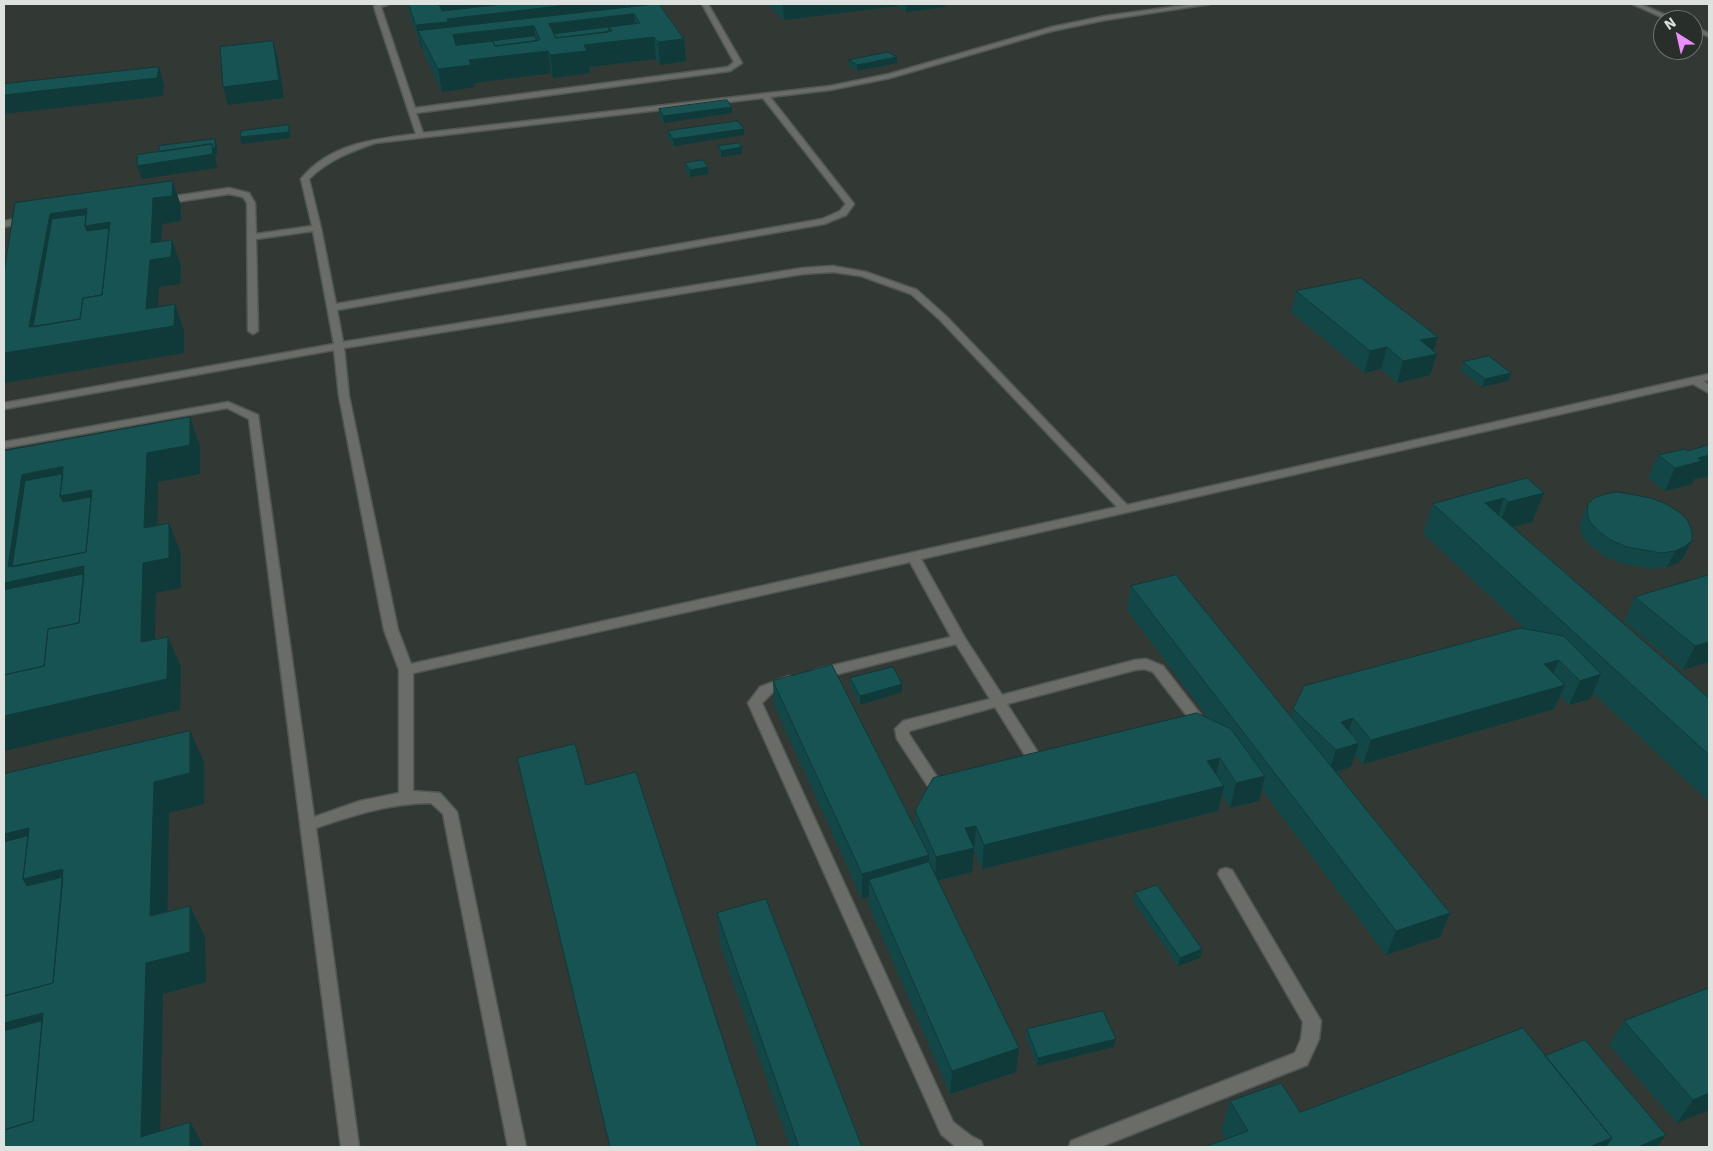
<!DOCTYPE html>
<html>
<head>
<meta charset="utf-8">
<style>
  body { margin:0 }
  #map { position:relative; width:1713px; height:1151px; overflow:hidden; background:#323935; font-family:"IBM Plex Sans",sans-serif }
  canvas { display:block }
  .frame { position:absolute; inset:0; border:5px solid #dde2df; pointer-events:none }
  .north { position:absolute; left:1653px; top:10px; width:50px; height:50px; box-sizing:border-box; background:#282f2b; border:1px solid #707773; border-radius:50%; rotate:325deg; font-size:14px; font-weight:700; line-height:20px; text-align:center; color:#dde2df }
  .north::after { content:''; display:block; margin:auto; width:18px; height:22px; background:#eb8dfc; clip-path:polygon(50% 0,100% 100%,50% 72%,0 100%) }
</style>
</head>
<body>
<div id="map">
<canvas width="1713" height="1151"></canvas>
<div class="frame"></div>
<div class="north">N</div>
</div>
<script>
const context = document.querySelector('canvas').getContext('2d');
context.lineJoin = 'round';
function strokePath(path, color, width, dash) {
  context.strokeStyle = color;
  context.lineWidth = width;
  context.lineCap = dash ? 'butt' : 'round';
  context.setLineDash(dash || []);
  context.stroke(path);
}
function paint(path, color) {
  context.fillStyle = color;
  context.fill(path, 'evenodd');
}
const minor = new Path2D(`
  M 378,4 L 389,4 L 381,7 L 415,108 L 728,67 L 734,62 L 702,4 L 708,4 L 742,63 L 730,71 L 416,113 L 423,133 L 830,86 L 889,74 L 1052,27 L 1105,16 L 1195,4 L 1210,4 L 1105,20 L 1052,31 L 890,78 L 830,90 L 770,97 L 854,204 L 846,215 L 824,224 L 337,310 L 343,342 L 803,268 L 833,266 L 866,272 L 917,290 L 946,316 L 1127,505 L 1709,374 L 1709,380 L 1703,381 L 1709,385 L 1709,393 L 1693,384 L 921,559 L 965,638 L 1002,695 L 1135,660 L 1146,659 L 1163,666 L 1201,715 L 1198,726 L 1188,732 L 945,801 L 933,794 L 897,739 L 895,729 L 903,721 L 990,699 L 956,644 L 818,679 L 813,677 L 811,674 L 813,671 L 818,669 L 951,637 L 910,562 L 413,673 L 413,791 L 440,793 L 457,812 L 526,1147 L 508,1147 L 443,814 L 431,803 C 391,803 354,815 316,828 L 359,1147 L 341,1147 L 249,419 L 227,408 L 4,448 L 4,442 L 228,402 L 258,415 L 314,817 L 360,801 L 399,793 L 399,670 L 384,630 L 339,396 L 334,350 L 4,409 L 4,403 L 334,344 L 313,231 L 256,239 L 258,331 L 253,334 L 248,331 L 247,203 L 243,197 L 229,194 L 162,204 L 158,201 L 162,198 L 229,188 L 249,193 L 255,203 L 256,234 L 312,226 L 301,179 C 329,144 374,139 416,134 L 375,10 L 374,6 ZM 763,98 L 846,204 L 840,211 L 822,219 L 336,304 L 321,228 L 309,179 C 328,160 350,152 375,143 ZM 833,272 L 861,276 L 911,294 L 940,320 L 1117,507 L 411,664 L 398,630 L 349,396 L 344,348 L 803,274 ZM 1145,669 L 1153,672 L 1187,716 L 1186,719 L 1178,724 L 1044,762 L 1007,704 L 1135,670 ZM 995,707 L 1031,765 L 947,789 L 943,786 L 909,734 L 909,731 Z
  M 1632,4 L 1640,4 L 1677,20 L 1668,20 Z
  M 1693,26 L 1709,33 L 1709,37 L 1693,30 Z
  M 28,217 L 32,220 L 31,222 L 4,227 L 4,221 Z
  M 789,676 L 794,678 L 796,681 L 794,684 L 774,691 L 762,703 L 953,1122 L 971,1136 L 981,1141 L 983,1147 L 956,1147 L 941,1134 L 748,703 L 760,687 Z
  M 1226,868 L 1232,870 L 1321,1021 L 1319,1039 L 1307,1065 L 1100,1147 L 1069,1147 L 1071,1141 L 1295,1053 L 1301,1039 L 1303,1022 L 1218,874 L 1220,870 Z`);
const wall = new Path2D(`
  M 406,4 L 659,4 L 684,39 L 686,61 L 660,65 L 656,59 L 589,67 L 590,73 L 553,78 L 551,73 L 474,83 L 475,87 L 442,92 L 423,52 L 422,47 L 421,47 L 408,10 Z
  M 767,4 L 945,4 L 945,7 L 906,12 L 898,6 L 784,20 Z
  M 897,57 L 897,63 L 857,71 L 849,66 L 849,60 Z
  M 659,109 L 732,113 L 664,123 L 659,116 Z
  M 668,131 L 744,135 L 674,146 L 668,138 Z
  M 718,146 L 742,154 L 721,157 L 719,153 Z
  M 685,163 L 708,174 L 690,177 L 686,170 Z
  M 1296,291 L 1433,351 L 1430,375 L 1397,383 L 1381,369 L 1364,373 L 1291,312 Z
  M 1463,362 L 1511,373 L 1508,381 L 1482,387 L 1460,370 Z
  M 1709,445 L 1709,476 L 1694,479 L 1692,484 L 1665,491 L 1648,478 L 1658,455 L 1687,451 Z
  M 1544,493 L 1532,522 L 1513,527 L 1709,698 L 1709,802 L 1593,693 L 1590,699 L 1569,705 L 1560,696 L 1554,709 L 1363,764 L 1355,755 L 1351,767 L 1336,772 L 1450,913 L 1440,937 L 1386,955 L 1262,790 L 1259,801 L 1230,808 L 1222,795 L 1218,811 L 982,869 L 974,851 L 972,872 L 938,881 L 1019,1048 L 1016,1072 L 950,1094 L 868,904 L 869,897 L 862,899 L 774,705 L 773,681 L 915,827 L 915,810 L 1208,718 L 1127,610 L 1131,586 L 1291,717 L 1293,709 L 1524,628 L 1423,533 L 1433,504 Z
  M 1588,504 L 1684,556 L 1678,563 L 1667,567 L 1653,569 L 1620,563 L 1604,556 L 1592,547 L 1583,538 L 1580,529 L 1581,520 Z
  M 1709,575 L 1709,662 L 1683,670 L 1624,621 L 1635,597 Z
  M 850,678 L 902,684 L 902,692 L 860,705 L 850,687 Z
  M 517,758 L 586,785 L 758,1147 L 610,1147 Z
  M 1135,893 L 1202,949 L 1200,958 L 1178,966 L 1133,901 Z
  M 717,913 L 862,1147 L 790,1147 L 720,944 Z
  M 1709,988 L 1709,1110 L 1677,1123 L 1609,1045 L 1624,1021 Z
  M 1027,1029 L 1116,1039 L 1114,1047 L 1037,1066 L 1026,1037 Z
  M 1545,1056 L 1666,1135 L 1657,1147 L 1204,1147 L 1226,1139 L 1221,1131 L 1230,1101 L 1300,1112 Z`);
const shadedWall = new Path2D(`
  M 439,4 L 626,4 L 627,15 L 629,15 L 628,4 L 655,4 L 634,14 L 636,34 L 654,37 L 656,59 L 589,67 L 590,73 L 553,78 L 550,55 L 556,46 L 534,26 L 537,48 L 548,51 L 551,73 L 474,83 L 475,87 L 442,92 L 438,69 L 418,31 L 422,47 L 421,47 L 416,25 ZM 609,27 L 612,31 L 611,42 Z
  M 783,4 L 898,4 L 898,6 L 784,20 Z
  M 906,4 L 945,4 L 945,7 L 906,12 Z
  M 684,39 L 686,61 L 660,65 L 658,42 Z
  M 273,41 L 278,59 L 284,98 L 228,105 L 223,87 Z
  M 897,57 L 897,63 L 857,71 L 857,65 Z
  M 159,67 L 164,85 L 163,96 L 4,114 L 4,95 Z
  M 732,107 L 732,113 L 664,123 L 663,116 Z
  M 289,125 L 290,132 L 290,138 L 242,144 L 240,137 Z
  M 744,129 L 744,135 L 674,146 L 673,139 Z
  M 215,139 L 217,145 L 217,155 L 215,155 L 217,168 L 142,179 L 137,166 L 212,144 Z
  M 742,147 L 742,154 L 721,157 L 721,151 Z
  M 708,167 L 708,174 L 690,177 L 690,170 Z
  M 173,181 L 181,206 L 181,221 L 162,224 L 160,259 L 172,240 L 181,266 L 180,284 L 159,287 L 157,329 L 175,304 L 184,331 L 184,353 L 4,383 L 4,353 L 29,327 L 50,214 L 87,209 L 110,222 L 146,309 L 153,198 Z
  M 1438,337 L 1432,355 L 1437,354 L 1430,375 L 1397,383 L 1403,361 L 1420,340 Z
  M 1387,347 L 1381,369 L 1364,373 L 1370,351 Z
  M 1511,373 L 1508,381 L 1482,387 L 1485,379 Z
  M 190,417 L 200,446 L 200,474 L 158,482 L 157,558 L 144,528 L 147,453 Z
  M 1709,455 L 1709,476 L 1694,479 L 1692,484 L 1665,491 L 1675,468 L 1698,458 Z
  M 63,467 L 92,490 L 100,582 L 4,709 L 4,583 L 8,567 L 22,475 Z
  M 1544,493 L 1532,522 L 1497,531 L 1508,502 Z
  M 1504,498 L 1494,528 L 1485,503 Z
  M 169,523 L 181,553 L 181,588 L 156,593 L 154,673 L 141,642 L 143,563 Z
  M 1692,540 L 1684,556 L 1678,563 L 1667,567 L 1675,551 Z
  M 168,637 L 181,667 L 180,710 L 4,751 L 4,716 Z
  M 1709,642 L 1709,662 L 1683,670 L 1695,646 Z
  M 1559,660 L 1548,685 L 1544,664 Z
  M 1601,674 L 1590,699 L 1569,705 L 1580,681 Z
  M 902,684 L 902,692 L 860,705 L 860,696 Z
  M 1565,685 L 1554,709 L 1363,764 L 1371,740 Z
  M 1353,718 L 1345,743 L 1341,722 Z
  M 190,731 L 204,762 L 204,804 L 169,813 L 167,947 L 150,916 L 154,782 Z
  M 1359,743 L 1351,767 L 1328,774 L 1336,750 Z
  M 1220,758 L 1214,783 L 1207,761 Z
  M 1265,776 L 1259,801 L 1230,808 L 1236,783 Z
  M 1224,786 L 1218,811 L 982,869 L 984,845 Z
  M 976,826 L 972,872 L 935,881 L 936,857 L 965,828 Z
  M 29,828 L 63,869 L 55,1147 L 4,1060 L 4,1004 L 41,910 L 4,870 L 4,834 Z
  M 929,855 L 928,879 L 869,880 L 869,897 L 862,899 L 862,874 Z
  M 190,906 L 205,937 L 206,982 L 163,994 L 160,1147 L 141,1137 L 146,963 Z
  M 1450,913 L 1440,937 L 1386,955 L 1396,931 Z
  M 1202,949 L 1200,958 L 1178,966 L 1180,958 Z
  M 1116,1039 L 1114,1047 L 1037,1066 L 1038,1058 Z
  M 1019,1048 L 1016,1072 L 950,1094 L 952,1071 Z
  M 1709,1093 L 1709,1110 L 1677,1123 L 1693,1100 Z
  M 190,1122 L 204,1147 L 190,1147 Z
  M 1666,1135 L 1657,1147 L 1638,1147 Z
  M 1612,1138 L 1606,1147 L 1589,1147 Z`);
const building = new Path2D(`
  M 409,4 L 439,4 L 442,11 L 503,4 L 576,4 L 447,19 L 448,22 L 416,25 Z
  M 656,4 L 659,4 L 684,39 L 658,42 L 654,37 L 584,45 L 587,51 L 550,55 L 548,51 L 469,60 L 471,65 L 438,69 L 418,31 ZM 634,14 L 640,23 L 609,27 L 612,31 L 556,38 L 549,24 ZM 534,26 L 540,40 L 495,46 L 493,41 L 456,45 L 453,35 Z
  M 609,27 L 609,32 L 556,38 L 554,34 Z
  M 535,36 L 537,41 L 495,46 L 493,41 L 456,45 Z
  M 273,41 L 279,80 L 223,87 L 220,47 Z
  M 888,52 L 897,57 L 857,65 L 849,60 Z
  M 159,67 L 157,78 L 4,95 L 4,84 Z
  M 727,100 L 732,107 L 663,116 L 659,109 Z
  M 738,121 L 744,129 L 673,139 L 668,131 Z
  M 289,125 L 289,132 L 240,137 L 241,131 Z
  M 215,139 L 215,148 L 213,149 L 212,144 L 159,152 L 159,146 Z
  M 739,143 L 742,147 L 721,151 L 718,146 Z
  M 212,144 L 213,154 L 137,166 L 137,155 Z
  M 703,160 L 708,167 L 690,170 L 685,163 Z
  M 173,181 L 172,196 L 153,198 L 151,243 L 172,240 L 171,257 L 150,260 L 146,309 L 175,304 L 174,326 L 4,353 L 4,272 L 15,203 ZM 87,209 L 85,226 L 110,222 L 102,295 L 83,298 L 80,319 L 29,327 L 50,214 Z
  M 86,215 L 85,226 L 87,231 L 109,228 L 102,295 L 83,298 L 80,319 L 33,327 L 52,219 Z
  M 1361,278 L 1438,337 L 1420,340 L 1437,354 L 1403,361 L 1387,347 L 1370,351 L 1296,291 Z
  M 1489,356 L 1511,373 L 1485,379 L 1463,362 Z
  M 190,417 L 190,445 L 147,453 L 144,528 L 169,523 L 169,558 L 143,563 L 141,642 L 168,637 L 167,679 L 4,716 L 4,675 L 44,666 L 48,629 L 79,623 L 84,566 L 4,583 L 4,451 ZM 63,467 L 60,496 L 92,490 L 86,552 L 8,567 L 22,475 Z
  M 1709,445 L 1709,455 L 1698,458 L 1702,461 L 1675,468 L 1658,455 L 1685,449 L 1687,451 Z
  M 63,474 L 60,496 L 63,502 L 91,497 L 86,552 L 12,567 L 25,481 Z
  M 1527,478 L 1544,493 L 1508,502 L 1504,498 L 1485,503 L 1709,698 L 1709,755 L 1433,504 Z
  M 1618,492 L 1651,498 L 1666,504 L 1679,512 L 1688,521 L 1692,531 L 1692,540 L 1686,546 L 1675,551 L 1661,553 L 1627,547 L 1611,540 L 1598,531 L 1590,522 L 1587,513 L 1588,504 L 1594,498 L 1605,494 Z
  M 84,574 L 79,623 L 48,629 L 44,666 L 4,675 L 4,590 Z
  M 1176,575 L 1450,913 L 1396,931 L 1131,586 Z
  M 1709,575 L 1709,642 L 1695,646 L 1635,597 Z
  M 1521,628 L 1564,636 L 1601,674 L 1580,681 L 1559,660 L 1544,664 L 1565,685 L 1371,740 L 1353,718 L 1341,722 L 1359,743 L 1336,750 L 1293,709 L 1304,686 Z
  M 832,665 L 929,855 L 862,874 L 773,681 Z
  M 893,667 L 902,684 L 860,696 L 850,678 Z
  M 1197,713 L 1231,729 L 1265,776 L 1236,783 L 1220,758 L 1207,761 L 1224,786 L 984,845 L 976,826 L 965,828 L 974,848 L 936,857 L 915,810 L 933,778 Z
  M 190,731 L 190,773 L 154,782 L 150,916 L 190,906 L 190,952 L 146,963 L 141,1137 L 190,1122 L 190,1147 L 4,1147 L 4,1130 L 33,1121 L 43,1013 L 4,1023 L 4,996 L 53,983 L 63,869 L 23,879 L 29,828 L 4,834 L 4,774 Z
  M 575,744 L 586,785 L 636,772 L 758,1147 L 610,1147 L 517,758 Z
  M 28,836 L 23,879 L 27,886 L 63,877 L 53,983 L 4,996 L 4,842 Z
  M 929,862 L 1019,1048 L 952,1071 L 869,880 Z
  M 1157,885 L 1202,949 L 1180,958 L 1135,893 Z
  M 766,899 L 862,1147 L 799,1147 L 717,913 Z
  M 1709,988 L 1709,1093 L 1693,1100 L 1624,1021 Z
  M 1103,1011 L 1116,1039 L 1038,1058 L 1027,1029 Z
  M 42,1021 L 33,1121 L 4,1130 L 4,1031 Z
  M 1523,1028 L 1612,1138 L 1589,1147 L 1204,1147 L 1248,1131 L 1230,1101 L 1281,1083 L 1300,1112 Z
  M 1585,1040 L 1666,1135 L 1638,1147 L 1607,1147 L 1606,1146 L 1612,1138 L 1545,1056 Z`);
strokePath(minor, '#515754', 3);
paint(minor, '#6a6c68');
paint(wall, '#134747');
paint(shadedWall, '#0f3a39');
paint(building, '#165352');
strokePath(building, '#0f3a39', 1);
</script>
</body>
</html>
